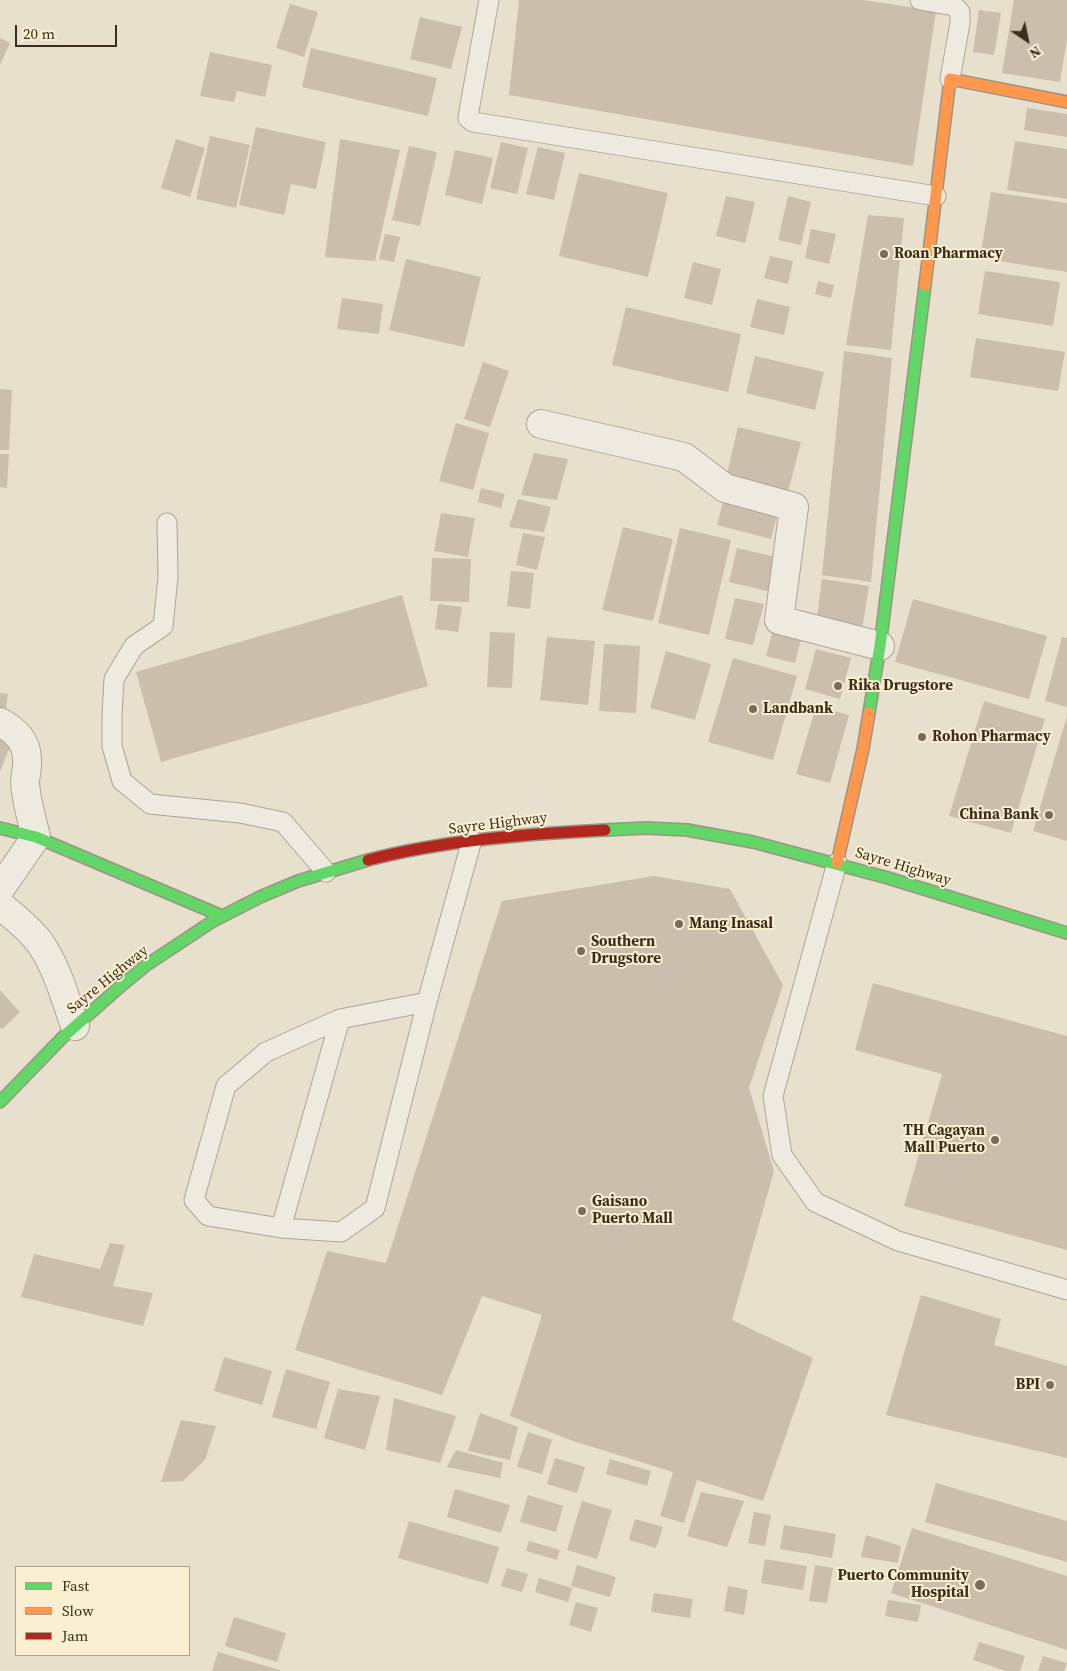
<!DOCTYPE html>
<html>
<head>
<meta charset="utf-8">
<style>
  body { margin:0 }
  #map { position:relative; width:1067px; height:1671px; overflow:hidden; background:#e7e0cc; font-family:"Source Serif 4",serif }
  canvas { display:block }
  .legend { position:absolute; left:15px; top:1566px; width:175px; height:90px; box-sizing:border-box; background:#faefd1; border:1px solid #aea189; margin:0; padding:6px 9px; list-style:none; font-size:15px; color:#3d2d1c }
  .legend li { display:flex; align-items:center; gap:10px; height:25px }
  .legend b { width:25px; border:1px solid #aea189 }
  .north { position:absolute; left:1002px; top:15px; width:50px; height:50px; -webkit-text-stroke:4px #faefd1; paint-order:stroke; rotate:146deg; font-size:14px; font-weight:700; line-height:20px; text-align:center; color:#3d2d1c }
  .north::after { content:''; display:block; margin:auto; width:18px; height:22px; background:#3d2d1c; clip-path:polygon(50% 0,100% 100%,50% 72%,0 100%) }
  .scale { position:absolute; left:15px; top:25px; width:102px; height:22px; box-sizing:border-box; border:2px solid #3d2d1c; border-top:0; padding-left:6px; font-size:15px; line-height:18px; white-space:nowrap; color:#3d2d1c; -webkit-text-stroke:4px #faefd1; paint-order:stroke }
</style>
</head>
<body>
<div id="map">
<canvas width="1067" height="1671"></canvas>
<ul class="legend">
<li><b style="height:6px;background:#63d668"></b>Fast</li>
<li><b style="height:6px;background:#ff974d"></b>Slow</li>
<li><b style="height:6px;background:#b3261e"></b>Jam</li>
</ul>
<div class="north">N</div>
<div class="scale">20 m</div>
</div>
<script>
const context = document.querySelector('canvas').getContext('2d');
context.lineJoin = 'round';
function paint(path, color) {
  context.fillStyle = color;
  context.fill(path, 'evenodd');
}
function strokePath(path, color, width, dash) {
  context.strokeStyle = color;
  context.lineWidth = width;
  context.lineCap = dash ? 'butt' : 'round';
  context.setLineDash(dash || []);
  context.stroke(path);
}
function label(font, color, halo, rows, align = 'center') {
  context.font = font + ' "Source Serif 4",serif';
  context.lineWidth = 4;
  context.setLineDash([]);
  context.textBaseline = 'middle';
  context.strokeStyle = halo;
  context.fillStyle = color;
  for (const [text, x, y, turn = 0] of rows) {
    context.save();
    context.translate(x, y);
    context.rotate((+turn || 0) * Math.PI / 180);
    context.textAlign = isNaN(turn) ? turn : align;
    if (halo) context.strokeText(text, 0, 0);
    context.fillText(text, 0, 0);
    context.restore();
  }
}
const building = new Path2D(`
  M 519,0 L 863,0 L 936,11 L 913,166 L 509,95 Z
  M 1014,0 L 1067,0 L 1067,39 L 1060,82 L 1002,73 Z
  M 290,4 L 318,12 L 304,57 L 276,48 Z
  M 979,10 L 1001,13 L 994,55 L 973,52 Z
  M 420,17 L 462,27 L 451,69 L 410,59 Z
  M 0,38 L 10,43 L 0,65 Z
  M 311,48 L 437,78 L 428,116 L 302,87 Z
  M 210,52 L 272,65 L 265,97 L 237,91 L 234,102 L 200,96 Z
  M 1027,108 L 1067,114 L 1067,137 L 1024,130 Z
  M 256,127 L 326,142 L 316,189 L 291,184 L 284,215 L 239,205 Z
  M 210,136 L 250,145 L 236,208 L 196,199 Z
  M 176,139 L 205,148 L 190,197 L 161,188 Z
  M 340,139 L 400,150 L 375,261 L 325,257 Z
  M 1015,141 L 1067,149 L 1067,199 L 1007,190 Z
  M 501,142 L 528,148 L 517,194 L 490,188 Z
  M 409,146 L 437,152 L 420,226 L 392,220 Z
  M 538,147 L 565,153 L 554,200 L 526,194 Z
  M 455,150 L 493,158 L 482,204 L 445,195 Z
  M 579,173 L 668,193 L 648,277 L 559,256 Z
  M 991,192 L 1067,203 L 1067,272 L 980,258 Z
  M 726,196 L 755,202 L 745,243 L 716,236 Z
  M 788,196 L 811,202 L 801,245 L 778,240 Z
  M 868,215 L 904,218 L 891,350 L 846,345 Z
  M 811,229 L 836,234 L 829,264 L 805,258 Z
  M 385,234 L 400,237 L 394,262 L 379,259 Z
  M 770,256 L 793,261 L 788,284 L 764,278 Z
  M 406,259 L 481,277 L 464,347 L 389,330 Z
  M 693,262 L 721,269 L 712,305 L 684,298 Z
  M 985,271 L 1060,282 L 1053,326 L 978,314 Z
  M 818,281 L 834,285 L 831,298 L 815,294 Z
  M 342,298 L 383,304 L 379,334 L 337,329 Z
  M 757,299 L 790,307 L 784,335 L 750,327 Z
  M 626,307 L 741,334 L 728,392 L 612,365 Z
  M 976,338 L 1065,352 L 1058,391 L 970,377 Z
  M 844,351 L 892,358 L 871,582 L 822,575 Z
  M 755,356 L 824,372 L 815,410 L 746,393 Z
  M 483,362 L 509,371 L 490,427 L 464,419 Z
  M 0,389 L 12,390 L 9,450 L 0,450 Z
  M 456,423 L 489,433 L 473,490 L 439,481 Z
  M 738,427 L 801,442 L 788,492 L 726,478 Z
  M 534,453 L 568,459 L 557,500 L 521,495 Z
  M 0,454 L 9,454 L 7,488 L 0,487 Z
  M 481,488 L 505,494 L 501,508 L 478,502 Z
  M 725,494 L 779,508 L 771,539 L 717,525 Z
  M 518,499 L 551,507 L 544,532 L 509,527 Z
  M 441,513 L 475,518 L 468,557 L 434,551 Z
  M 623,527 L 673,539 L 653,621 L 602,610 Z
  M 680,528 L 731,540 L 709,635 L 658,623 Z
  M 523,533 L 545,537 L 537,570 L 516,565 Z
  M 737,548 L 780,558 L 771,592 L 729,582 Z
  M 432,558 L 471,559 L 469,602 L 430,601 Z
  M 511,571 L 534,573 L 530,609 L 507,606 Z
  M 822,579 L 869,586 L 862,630 L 816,624 Z
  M 402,595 L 428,686 L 161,762 L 136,672 Z
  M 735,598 L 764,604 L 753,645 L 725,639 Z
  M 913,599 L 1047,636 L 1029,699 L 895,662 Z
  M 438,604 L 462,607 L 458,632 L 435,629 Z
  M 774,626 L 803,632 L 795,663 L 766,656 Z
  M 490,632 L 515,633 L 512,688 L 487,687 Z
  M 547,637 L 595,641 L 588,705 L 540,700 Z
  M 1062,637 L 1067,638 L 1067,707 L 1045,701 Z
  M 604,644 L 640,646 L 636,713 L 599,711 Z
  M 816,649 L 851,658 L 840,699 L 805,689 Z
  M 666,651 L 711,664 L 695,720 L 650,708 Z
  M 733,658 L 797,676 L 773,760 L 708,742 Z
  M 0,693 L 8,694 L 6,710 L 0,709 Z
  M 984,701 L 1045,719 L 1011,833 L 949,816 Z
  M 816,706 L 849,715 L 830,783 L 796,774 Z
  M 1067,716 L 1067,841 L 1033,831 Z
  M 0,728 L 15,734 L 0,772 Z
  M 654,876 L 730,889 L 783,985 L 749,1088 L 774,1171 L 732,1320 L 813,1358 L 763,1501 L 697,1480 L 684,1523 L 660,1516 L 673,1472 L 573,1441 L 510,1416 L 542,1315 L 482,1296 L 442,1395 L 295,1350 L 327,1251 L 386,1263 L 502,901 Z
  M 873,983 L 1067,1036 L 1067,1250 L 904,1206 L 942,1074 L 855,1050 Z
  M 0,990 L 20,1012 L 2,1029 L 0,1027 Z
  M 110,1243 L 125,1245 L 113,1286 L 153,1293 L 143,1326 L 21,1297 L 34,1254 L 100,1269 Z
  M 921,1295 L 1001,1319 L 994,1345 L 1067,1366 L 1067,1458 L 886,1415 Z
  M 224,1357 L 272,1371 L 262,1405 L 214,1391 Z
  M 286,1369 L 330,1382 L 316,1429 L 272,1417 Z
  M 338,1389 L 380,1396 L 365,1450 L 324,1438 Z
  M 394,1398 L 456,1416 L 440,1463 L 386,1450 Z
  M 480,1413 L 518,1427 L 510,1460 L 468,1451 Z
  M 181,1420 L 216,1426 L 205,1460 L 183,1481 L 161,1482 Z
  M 528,1432 L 552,1440 L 542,1474 L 517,1467 Z
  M 456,1450 L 503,1463 L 500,1478 L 447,1467 Z
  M 555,1458 L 585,1467 L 577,1493 L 547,1484 Z
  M 610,1459 L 651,1471 L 647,1486 L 606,1474 Z
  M 936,1483 L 1067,1521 L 1067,1562 L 925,1522 Z
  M 455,1489 L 510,1505 L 501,1533 L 447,1517 Z
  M 701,1492 L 744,1501 L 727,1547 L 687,1536 Z
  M 528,1495 L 563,1506 L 556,1532 L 520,1522 Z
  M 582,1501 L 612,1510 L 597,1559 L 567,1550 Z
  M 754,1512 L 771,1515 L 765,1546 L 748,1543 Z
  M 635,1519 L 663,1527 L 656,1548 L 629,1540 Z
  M 409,1521 L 499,1547 L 488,1584 L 398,1558 Z
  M 784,1525 L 836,1534 L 832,1558 L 780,1549 Z
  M 912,1528 L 1067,1576 L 1067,1650 L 891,1593 Z
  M 866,1535 L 901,1546 L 898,1563 L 861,1557 Z
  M 529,1541 L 560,1550 L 557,1560 L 526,1551 Z
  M 765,1559 L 807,1566 L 803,1590 L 761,1583 Z
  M 577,1565 L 616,1577 L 610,1597 L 571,1586 Z
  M 815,1565 L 833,1568 L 827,1603 L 809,1601 Z
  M 507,1568 L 528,1574 L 522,1592 L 501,1586 Z
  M 539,1578 L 572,1588 L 568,1602 L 535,1592 Z
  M 728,1586 L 748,1590 L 744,1615 L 724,1611 Z
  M 654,1593 L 693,1599 L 690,1618 L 651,1612 Z
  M 888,1600 L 921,1605 L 918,1622 L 885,1616 Z
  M 576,1602 L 598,1608 L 591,1632 L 569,1625 Z
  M 234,1617 L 286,1633 L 277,1662 L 225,1646 Z
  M 979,1642 L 1025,1656 L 1020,1671 L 1006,1671 L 973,1660 Z
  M 218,1652 L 280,1670 L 280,1671 L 212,1671 Z
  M 1043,1656 L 1067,1663 L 1064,1671 L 1038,1671 Z`);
const lane = new Path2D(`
  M 489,0 L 469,111 L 468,118 L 473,122 L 936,196
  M 920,0 L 954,6 L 960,12 L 960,23 L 950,79
  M 167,523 L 168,577 L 163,626 L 134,646 L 114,679 L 112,715 L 112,746 L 122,781 L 150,804 L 240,813 L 283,822 L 326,872
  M 837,863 L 773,1096 L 782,1155 L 815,1202 L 898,1241 L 1067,1290
  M 427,1002 L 375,1208 L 341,1232 L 281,1228 L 208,1216 L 194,1200 L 226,1086 L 266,1052 L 340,1019 Z
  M 427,1002 L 472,840
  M 281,1228 L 340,1019`);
const street = new Path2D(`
  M 541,424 L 684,457 L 725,488 L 794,507 L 779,620 L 880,646
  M 0,722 C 16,731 27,741 27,760 C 28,768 25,776 25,783 C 26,801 32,819 36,837 L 0,889
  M 0,905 C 14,917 29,928 40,943 C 57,967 65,998 75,1026`);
const fast = new Path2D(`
  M 869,713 L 880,646 L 925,285
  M 0,828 L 36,837 L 222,916
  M 605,830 L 646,828 L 687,830 L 753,842 L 888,878 L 1067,933
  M 0,1102 L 63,1037 L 122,985 L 145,966 L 213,921 L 260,897 L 298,881 L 368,860`);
const slow = new Path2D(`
  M 925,285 L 950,79 L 1067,102
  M 837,863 L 863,749 L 869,713`);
const jam = new Path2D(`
  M 368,860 C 445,840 526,834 605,830`);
const markers = [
  [884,254,5,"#786c5a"],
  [838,686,5,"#786c5a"],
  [753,709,5,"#786c5a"],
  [922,737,5,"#786c5a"],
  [1049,815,5,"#786c5a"],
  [679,924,5,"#786c5a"],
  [581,951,5,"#786c5a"],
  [995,1140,5,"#786c5a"],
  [582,1211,5,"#786c5a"],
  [1050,1385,5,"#786c5a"],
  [980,1585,6,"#786c5a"]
];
const poiNames = [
  ["Roan Pharmacy",894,254],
  ["Rika Drugstore",848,686],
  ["Landbank",763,709],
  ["Rohon Pharmacy",932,737],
  ["China Bank",1039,815,"right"],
  ["Mang Inasal",689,924],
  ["Southern",591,942],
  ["Drugstore",591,959],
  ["TH Cagayan",985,1131,"right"],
  ["Mall Puerto",985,1148,"right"],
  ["Gaisano",592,1202],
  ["Puerto Mall",592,1219],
  ["BPI",1040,1385,"right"],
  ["Puerto Community",969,1576,"right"],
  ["Hospital",969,1593,"right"]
];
const streetNames = [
  ["Sayre Highway",498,824,-7],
  ["Sayre Highway",903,867,17],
  ["Sayre Highway",108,980,-39]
];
paint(building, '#ccbeac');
strokePath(lane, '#aca596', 21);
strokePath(street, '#aca596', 30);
strokePath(fast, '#9c9485', 14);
strokePath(slow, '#9c9485', 14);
strokePath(jam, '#9c9485', 14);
strokePath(lane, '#efeadf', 19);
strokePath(street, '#efeadf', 28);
strokePath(fast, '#63d668', 11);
strokePath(slow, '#ff974d', 11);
strokePath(jam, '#b3261e', 11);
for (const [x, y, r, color] of markers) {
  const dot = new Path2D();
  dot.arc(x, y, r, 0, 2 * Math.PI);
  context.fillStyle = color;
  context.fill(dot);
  strokePath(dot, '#faefd1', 2);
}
label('bold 15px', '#3d2d1c', '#faefd1', poiNames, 'left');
label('15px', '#3d2d1c', '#faefd1', streetNames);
</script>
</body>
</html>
